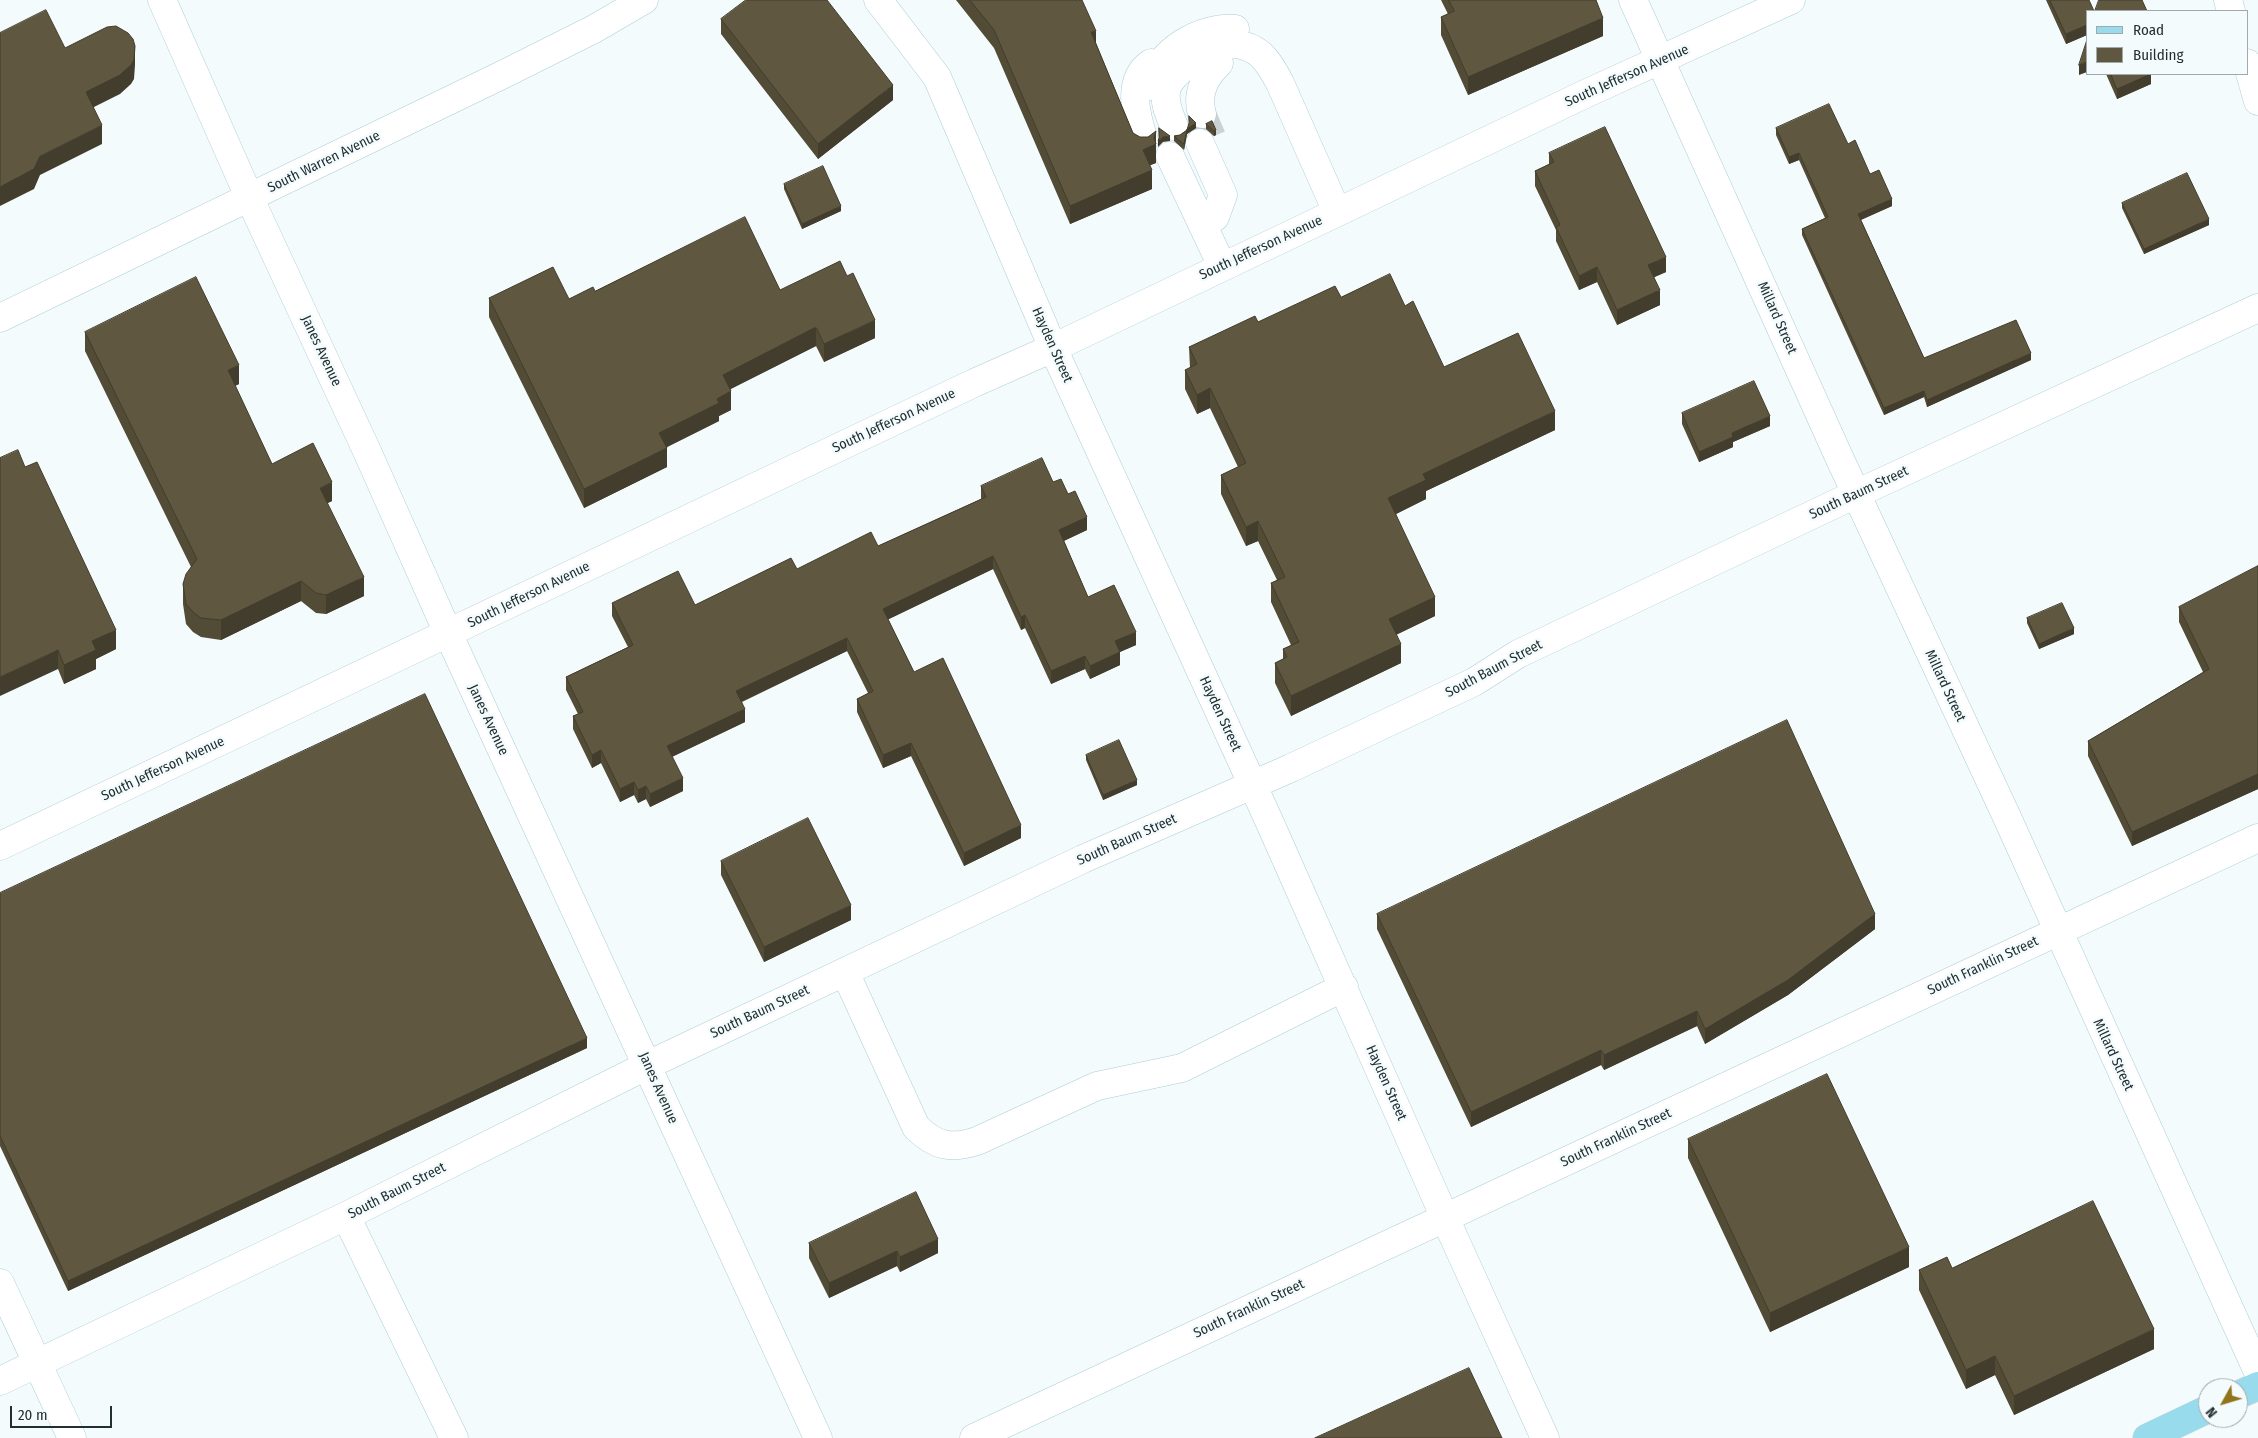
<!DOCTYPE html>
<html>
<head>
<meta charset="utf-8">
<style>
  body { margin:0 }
  #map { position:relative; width:2258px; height:1438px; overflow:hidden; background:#f4fbfd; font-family:"Fira Sans Condensed",sans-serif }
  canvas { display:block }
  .legend { position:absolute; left:2086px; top:10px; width:162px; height:65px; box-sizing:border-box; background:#f4fbfd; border:1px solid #a0a9ac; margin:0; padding:6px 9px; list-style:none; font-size:15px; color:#222f32 }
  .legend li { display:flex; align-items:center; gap:10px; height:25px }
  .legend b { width:25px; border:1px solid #a0a9ac }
  .north { position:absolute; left:2198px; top:1378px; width:50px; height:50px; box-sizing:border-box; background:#f4fbfd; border:1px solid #a0a9ac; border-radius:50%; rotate:231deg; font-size:14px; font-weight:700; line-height:20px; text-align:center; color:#222f32 }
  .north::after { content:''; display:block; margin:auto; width:18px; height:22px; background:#91751b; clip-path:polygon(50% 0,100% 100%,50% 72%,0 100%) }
  .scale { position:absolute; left:10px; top:1406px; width:102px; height:22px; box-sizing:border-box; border:2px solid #222f32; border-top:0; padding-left:6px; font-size:15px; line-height:18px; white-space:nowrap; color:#222f32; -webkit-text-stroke:4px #f4fbfd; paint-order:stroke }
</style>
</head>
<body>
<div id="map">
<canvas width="2258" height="1438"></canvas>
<ul class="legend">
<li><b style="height:6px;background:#97dbed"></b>Road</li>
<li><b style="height:14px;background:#5f573f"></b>Building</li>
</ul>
<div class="north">N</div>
<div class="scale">20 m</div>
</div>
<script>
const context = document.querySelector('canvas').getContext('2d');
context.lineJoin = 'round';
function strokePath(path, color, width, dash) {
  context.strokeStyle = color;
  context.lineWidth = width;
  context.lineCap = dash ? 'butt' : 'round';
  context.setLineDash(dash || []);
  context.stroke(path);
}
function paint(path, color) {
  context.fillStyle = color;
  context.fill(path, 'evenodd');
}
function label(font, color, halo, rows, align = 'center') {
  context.font = font + ' "Fira Sans Condensed",sans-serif';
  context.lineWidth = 5;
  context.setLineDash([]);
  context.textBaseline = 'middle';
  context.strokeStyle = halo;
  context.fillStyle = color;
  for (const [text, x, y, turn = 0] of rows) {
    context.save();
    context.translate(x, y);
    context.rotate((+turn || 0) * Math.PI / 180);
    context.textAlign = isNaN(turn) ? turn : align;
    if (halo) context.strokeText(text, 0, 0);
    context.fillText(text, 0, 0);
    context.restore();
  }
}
const minorTunnel = new Path2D(`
  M 1202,114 L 1212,137`);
const minor = new Path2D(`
  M 162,0 L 250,199 L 366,449 L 448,633 L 818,1438
  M 878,0 L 937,77 L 1053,348 L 1270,823 L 1445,1218 L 1545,1438
  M 1633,0 L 1839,457 L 2006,815 L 2258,1372
  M 2228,0 L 2231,11
  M 2247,63 L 2258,101
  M 1152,86 C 1156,51 1202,26 1235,29
  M 1202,114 C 1196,94 1205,76 1219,63
  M 1174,126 C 1170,116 1164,104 1166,92 C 1168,72 1209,48 1228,45 C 1237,43 1247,46 1254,50 C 1266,56 1274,72 1280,83 L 1337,212
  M 1144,140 C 1136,116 1126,80 1151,63
  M 1200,143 L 1223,195 L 1215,217
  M 1170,156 L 1222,266
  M 0,318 L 504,74 L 594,29 L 644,0
  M 0,846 L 974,383 L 1053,348 L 1585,94 L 1791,0
  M 845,972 L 916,1127 C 936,1147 952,1149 977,1141 L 1097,1086 L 1182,1068 L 1344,987
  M 346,1216 L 454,1438
  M 0,1283 L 72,1438
  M 0,1381 L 346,1216 L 648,1065 L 1083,859 L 1291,768 L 1474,682 L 1518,654 L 1856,494 L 2258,308
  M 974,1438 L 2258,838`);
const major = new Path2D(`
  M 2238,1395 L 2258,1386
  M 2147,1438 L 2208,1409`);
const wall = new Path2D(`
  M 956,0 L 1077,0 L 1096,43 L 1133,133 L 1156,149 L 1156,163 L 1150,165 L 1152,189 L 1070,224 L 994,48 Z
  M 1441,0 L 1596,0 L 1603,36 L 1468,95 L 1441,35 L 1441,17 L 1448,14 Z
  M 2046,0 L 2089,0 L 2087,11 L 2087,35 L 2066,44 Z
  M 721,19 L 893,100 L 818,159 L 721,34 Z
  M 2106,74 L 2150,74 L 2151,84 L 2117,99 Z
  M 1189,116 L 1196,128 L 1187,134 L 1184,150 L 1174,141 L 1174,136 L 1180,135 L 1187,130 L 1189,124 Z
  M 1212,121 L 1216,135 L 1214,136 L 1206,129 L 1206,124 Z
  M 1776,128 L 1848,144 L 1870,174 L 1892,206 L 1861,220 L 1924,358 L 2031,360 L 1927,407 L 1924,397 L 1884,415 L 1802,235 L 1802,229 L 1825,218 L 1799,160 L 1789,164 L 1776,135 Z
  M 1549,153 L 1666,272 L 1654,277 L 1660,305 L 1617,325 L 1597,282 L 1579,290 L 1556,241 L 1556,230 L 1535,186 L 1535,171 L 1549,164 Z
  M 784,184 L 841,211 L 802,229 L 784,189 Z
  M 2122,203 L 2209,225 L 2144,254 L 2122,208 Z
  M 595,291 L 875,338 L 824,362 L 816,346 L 730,389 L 731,410 L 719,416 L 719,421 L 667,447 L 667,467 L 584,508 L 489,317 L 489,298 L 569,299 Z
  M 1341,297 L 1405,306 L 1444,367 L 1555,430 L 1426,491 L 1426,499 L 1396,514 L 1435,616 L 1396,635 L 1401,663 L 1291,716 L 1275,683 L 1275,663 L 1283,659 L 1283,649 L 1291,645 L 1271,602 L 1271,583 L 1277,580 L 1258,541 L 1246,546 L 1221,494 L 1221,475 L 1238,467 L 1210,408 L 1197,414 L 1185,389 L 1185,370 L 1190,368 L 1189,347 L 1258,322 Z
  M 85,332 L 239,384 L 235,386 L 272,464 L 332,501 L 327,503 L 364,596 L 326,614 L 316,613 L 301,601 L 221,640 L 201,637 L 193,632 L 186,624 L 183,604 L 183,584 L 191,567 L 85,351 Z
  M 1682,413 L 1770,426 L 1733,442 L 1733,447 L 1699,462 L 1682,424 Z
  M 25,467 L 116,649 L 96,659 L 96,669 L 64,684 L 58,669 Z
  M 1053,482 L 1068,494 L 1087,530 L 1064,541 L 1088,597 L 1136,645 L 1120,652 L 1120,665 L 1090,679 L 1085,669 L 1051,684 L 1025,628 L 1021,630 L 993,569 L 888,619 L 914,672 L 1021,838 L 964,866 L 911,756 L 883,768 L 857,712 L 857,699 L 868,693 L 847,651 L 742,702 L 745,722 L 672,757 L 683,791 L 650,807 L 646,799 L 638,803 L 634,795 L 620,802 L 601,763 L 592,768 L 573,729 L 573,716 L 578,714 L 566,690 L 566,677 L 628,647 L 612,616 L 612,603 L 695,605 L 797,569 L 878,546 L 981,499 L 981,486 Z
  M 2258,566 L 2258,789 L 2132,846 L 2088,756 L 2088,741 L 2203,672 L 2179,622 L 2179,607 Z
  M 2027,618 L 2074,634 L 2039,649 L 2027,623 Z
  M 1086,755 L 1137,785 L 1103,800 L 1086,760 Z
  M 721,861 L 851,920 L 764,962 L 721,875 Z
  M 0,893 L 587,1048 L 68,1291 L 0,1146 Z
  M 1377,914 L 1875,929 L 1788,995 L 1705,1044 L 1697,1026 L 1604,1070 L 1601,1065 L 1471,1127 L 1377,929 Z
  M 1688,1139 L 1909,1267 L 1770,1332 L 1688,1158 Z
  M 809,1243 L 938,1253 L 900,1272 L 897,1266 L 829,1298 L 809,1258 Z
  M 1952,1268 L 2154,1349 L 2014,1415 L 1995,1375 L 1966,1389 L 1919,1290 L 1919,1270 Z`);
const shadedWall = new Path2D(`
  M 1603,18 L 1603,36 L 1468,95 L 1468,77 Z
  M 2087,25 L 2087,35 L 2066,44 L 2066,34 Z
  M 1096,31 L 1096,49 L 1091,32 Z
  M 135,46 L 135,65 L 134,79 L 131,84 L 120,94 L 86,111 L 86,92 Z
  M 2087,62 L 2087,72 L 2079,75 L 2079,65 Z
  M 2151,74 L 2151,84 L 2117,99 L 2117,89 Z
  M 893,85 L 893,100 L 818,159 L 818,144 Z
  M 1196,123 L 1196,128 L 1187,134 L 1184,150 L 1184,144 L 1187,129 Z
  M 102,125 L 102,144 L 40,175 L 34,189 L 0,206 L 0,187 L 40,156 Z
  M 1216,130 L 1216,135 L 1214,136 L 1214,131 Z
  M 1156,131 L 1156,163 L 1143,168 L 1143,150 L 1154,137 Z
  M 1170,136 L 1170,141 L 1163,142 L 1158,147 L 1158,141 L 1163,137 Z
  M 1799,153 L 1799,160 L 1789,164 L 1789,157 Z
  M 1152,170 L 1152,189 L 1070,224 L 1070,206 Z
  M 1892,199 L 1892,206 L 1858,221 L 1858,214 Z
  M 841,206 L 841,211 L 802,229 L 802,224 Z
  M 2209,219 L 2209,225 L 2144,254 L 2144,249 Z
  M 1666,257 L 1666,272 L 1648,280 L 1648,265 Z
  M 1597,267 L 1597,282 L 1579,290 L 1579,276 Z
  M 1660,290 L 1660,305 L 1617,325 L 1617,310 Z
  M 875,320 L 875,338 L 824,362 L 824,344 Z
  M 816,327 L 816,346 L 723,393 L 723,375 Z
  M 2031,353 L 2031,360 L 1927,407 L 1927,400 Z
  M 239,365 L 239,384 L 228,389 L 228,370 Z
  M 1210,388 L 1210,408 L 1197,414 L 1197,395 Z
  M 731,391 L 731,410 L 719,416 L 719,421 L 659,451 L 659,433 L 717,399 Z
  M 1924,391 L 1924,397 L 1884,415 L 1884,408 Z
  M 1555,411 L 1555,430 L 1426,491 L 1426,499 L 1388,518 L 1388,498 L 1423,474 Z
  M 1770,416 L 1770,426 L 1733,442 L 1733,447 L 1699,462 L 1699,452 L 1732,433 Z
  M 667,448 L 667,467 L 584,508 L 584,489 Z
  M 332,482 L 332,501 L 320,507 L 320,488 Z
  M 1087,517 L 1087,530 L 1059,543 L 1059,530 Z
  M 1258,521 L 1258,541 L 1246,546 L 1246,527 Z
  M 993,556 L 993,569 L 883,622 L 883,609 Z
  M 364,577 L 364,596 L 326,614 L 326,595 Z
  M 301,581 L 301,601 L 221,640 L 221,620 Z
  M 1435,597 L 1435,616 L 1389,638 L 1389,619 Z
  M 1025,615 L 1025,628 L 1021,630 L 1021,617 Z
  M 2074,628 L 2074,634 L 2039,649 L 2039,644 Z
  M 116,630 L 116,649 L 96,659 L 96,669 L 64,684 L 64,665 L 92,641 Z
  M 1136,632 L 1136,645 L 1115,654 L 1115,641 Z
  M 847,638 L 847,651 L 736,704 L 736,691 Z
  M 1401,644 L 1401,663 L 1291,716 L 1291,696 Z
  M 58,650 L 58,669 L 0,696 L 0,677 Z
  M 1120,652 L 1120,665 L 1090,679 L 1090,666 Z
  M 1085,656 L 1085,669 L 1051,684 L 1051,671 Z
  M 745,709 L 745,722 L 667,759 L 667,746 Z
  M 911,743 L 911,756 L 883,768 L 883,755 Z
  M 601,750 L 601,763 L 592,768 L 592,755 Z
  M 2258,774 L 2258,789 L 2132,846 L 2132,832 Z
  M 683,778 L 683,791 L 650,807 L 650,794 Z
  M 1137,780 L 1137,785 L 1103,800 L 1103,795 Z
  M 634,782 L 634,795 L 620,802 L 620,789 Z
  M 646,786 L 646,799 L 638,803 L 638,790 Z
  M 1021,825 L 1021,838 L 964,866 L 964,853 Z
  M 851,905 L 851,920 L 764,962 L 764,947 Z
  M 1875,914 L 1875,929 L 1788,995 L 1705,1044 L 1705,1029 Z
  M 1697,1011 L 1697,1026 L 1604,1070 L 1604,1055 Z
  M 587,1038 L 587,1048 L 68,1291 L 68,1281 Z
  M 1601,1050 L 1601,1065 L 1471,1127 L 1471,1112 Z
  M 938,1239 L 938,1253 L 900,1272 L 900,1257 Z
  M 1909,1247 L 1909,1267 L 1770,1332 L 1770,1313 Z
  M 897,1251 L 897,1266 L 829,1298 L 829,1283 Z
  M 2154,1329 L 2154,1349 L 2014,1415 L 2014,1396 Z
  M 1995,1356 L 1995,1375 L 1966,1389 L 1966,1370 Z`);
const building = new Path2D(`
  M 746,0 L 827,0 L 893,85 L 818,144 L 721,19 Z
  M 970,0 L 1077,0 L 1077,1 L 1082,0 L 1096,31 L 1091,32 L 1133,133 L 1140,137 L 1148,137 L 1156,131 L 1154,137 L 1156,144 L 1143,150 L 1152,170 L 1070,206 L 994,30 Z
  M 1449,0 L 1596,0 L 1603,18 L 1468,77 L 1441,17 L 1454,11 Z
  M 2050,0 L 2089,0 L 2094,11 L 2087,11 L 2087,25 L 2066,34 Z
  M 2099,0 L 2142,0 L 2147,11 L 2095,11 Z
  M 46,10 L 65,48 L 107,27 L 116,26 L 128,33 L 133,39 L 135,46 L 134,60 L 131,65 L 120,75 L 86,92 L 102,125 L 40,156 L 34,169 L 0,187 L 0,33 Z
  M 2087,40 L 2087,62 L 2079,65 Z
  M 2111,74 L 2151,74 L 2117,89 Z
  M 1829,104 L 1848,144 L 1855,140 L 1870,174 L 1879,170 L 1892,199 L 1858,214 L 1924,358 L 2016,320 L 2031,353 L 1927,400 L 1924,391 L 1884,408 L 1802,229 L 1828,217 L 1799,153 L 1789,157 L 1776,128 Z
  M 1189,116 L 1196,123 L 1187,129 L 1184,144 L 1174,136 L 1180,135 L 1187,130 L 1189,123 Z
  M 1212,121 L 1216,130 L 1214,131 L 1206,124 Z
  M 1605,127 L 1666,257 L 1648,265 L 1660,290 L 1617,310 L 1597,267 L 1579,276 L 1556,227 L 1560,225 L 1535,171 L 1554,162 L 1549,153 Z
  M 1159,128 L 1170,136 L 1163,137 L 1158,141 L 1159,138 Z
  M 823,166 L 841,206 L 802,224 L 784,184 Z
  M 2187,173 L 2209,219 L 2144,249 L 2122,203 Z
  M 745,217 L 780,290 L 840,261 L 847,276 L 853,273 L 875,320 L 824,344 L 816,327 L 723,375 L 731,391 L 717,399 L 719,403 L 659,433 L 667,448 L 584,489 L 489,298 L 553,267 L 569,299 L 593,287 L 595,291 Z
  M 1390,274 L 1405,306 L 1413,301 L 1444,367 L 1518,333 L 1555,411 L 1423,474 L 1426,480 L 1388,498 L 1435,597 L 1389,619 L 1401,644 L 1291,696 L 1275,663 L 1287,657 L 1283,649 L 1299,642 L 1271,583 L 1285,577 L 1258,521 L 1246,527 L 1221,475 L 1246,463 L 1210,388 L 1197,395 L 1185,370 L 1197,364 L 1189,347 L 1255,316 L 1258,322 L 1335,286 L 1341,297 Z
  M 196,277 L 239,365 L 228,370 L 272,464 L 313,443 L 332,482 L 320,488 L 364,577 L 326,595 L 316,593 L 301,581 L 221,620 L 201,618 L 193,612 L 186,604 L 183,584 L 186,574 L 197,559 L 85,332 Z
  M 1754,381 L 1770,416 L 1732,433 L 1733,437 L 1699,452 L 1682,413 Z
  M 18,450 L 25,467 L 37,462 L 116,630 L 92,641 L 96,650 L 64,665 L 58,650 L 0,677 L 0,458 Z
  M 1042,458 L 1053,482 L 1061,479 L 1068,494 L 1075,491 L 1087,517 L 1059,530 L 1088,597 L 1114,585 L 1136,632 L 1115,641 L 1120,652 L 1090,666 L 1085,656 L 1051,671 L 1025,615 L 1021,617 L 993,556 L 883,609 L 914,672 L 943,658 L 1021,825 L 964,853 L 911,743 L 883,755 L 857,699 L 873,691 L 847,638 L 736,691 L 745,709 L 667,746 L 683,778 L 650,794 L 646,786 L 638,790 L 634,782 L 620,789 L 601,750 L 592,755 L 573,716 L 583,712 L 566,677 L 633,645 L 612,603 L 678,571 L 695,605 L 791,558 L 797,569 L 871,532 L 878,546 L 986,497 L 981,486 Z
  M 2258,566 L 2258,774 L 2132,832 L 2088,741 L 2209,669 L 2179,607 Z
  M 2062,603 L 2074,628 L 2039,644 L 2027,618 Z
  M 425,694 L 587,1038 L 68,1281 L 0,1136 L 0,893 Z
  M 1787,720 L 1875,914 L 1788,980 L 1705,1029 L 1697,1011 L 1604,1055 L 1601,1050 L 1471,1112 L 1377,914 Z
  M 1119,740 L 1137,780 L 1103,795 L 1086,755 Z
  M 808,818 L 851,905 L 764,947 L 721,861 Z
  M 1827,1074 L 1909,1247 L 1770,1313 L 1688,1139 Z
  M 916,1192 L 938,1239 L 900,1257 L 897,1251 L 829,1283 L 809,1243 Z
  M 2093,1201 L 2154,1329 L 2014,1396 L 1995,1356 L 1966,1370 L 1919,1270 L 1947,1257 L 1952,1268 Z
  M 1469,1368 L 1502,1438 L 1315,1438 Z`);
const streetNames = [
  ["South Jefferson Avenue",1627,76,-24],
  ["South Warren Avenue",324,162,-26],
  ["South Jefferson Avenue",1261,248,-25],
  ["Millard Street",1777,318,66],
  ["Hayden Street",1052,345,66],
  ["Janes Avenue",321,351,65],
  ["South Jefferson Avenue",894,421,-25],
  ["South Baum Street",1859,493,-25],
  ["South Jefferson Avenue",529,595,-26],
  ["South Baum Street",1494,669,-28],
  ["Millard Street",1945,686,65],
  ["Hayden Street",1220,714,65],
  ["Janes Avenue",488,720,65],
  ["South Jefferson Avenue",163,769,-25],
  ["South Baum Street",1127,840,-24],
  ["South Franklin Street",1983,966,-25],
  ["South Baum Street",760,1012,-25],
  ["Millard Street",2113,1055,65],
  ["Hayden Street",1386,1083,66],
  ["Janes Avenue",658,1088,66],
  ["South Franklin Street",1616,1138,-25],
  ["South Baum Street",397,1191,-27],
  ["South Franklin Street",1249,1309,-25]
];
strokePath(minorTunnel, '#cad2d4', 28, [28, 14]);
strokePath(minor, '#accdd7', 29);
strokePath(major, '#d3d5d6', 29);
strokePath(minor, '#fff', 28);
strokePath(major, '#97dbed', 28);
paint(wall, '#524b36');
paint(shadedWall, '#423d2c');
paint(building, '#5f573f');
strokePath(building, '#423d2c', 1);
label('14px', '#222f32', '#f4fbfd', streetNames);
</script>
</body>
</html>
